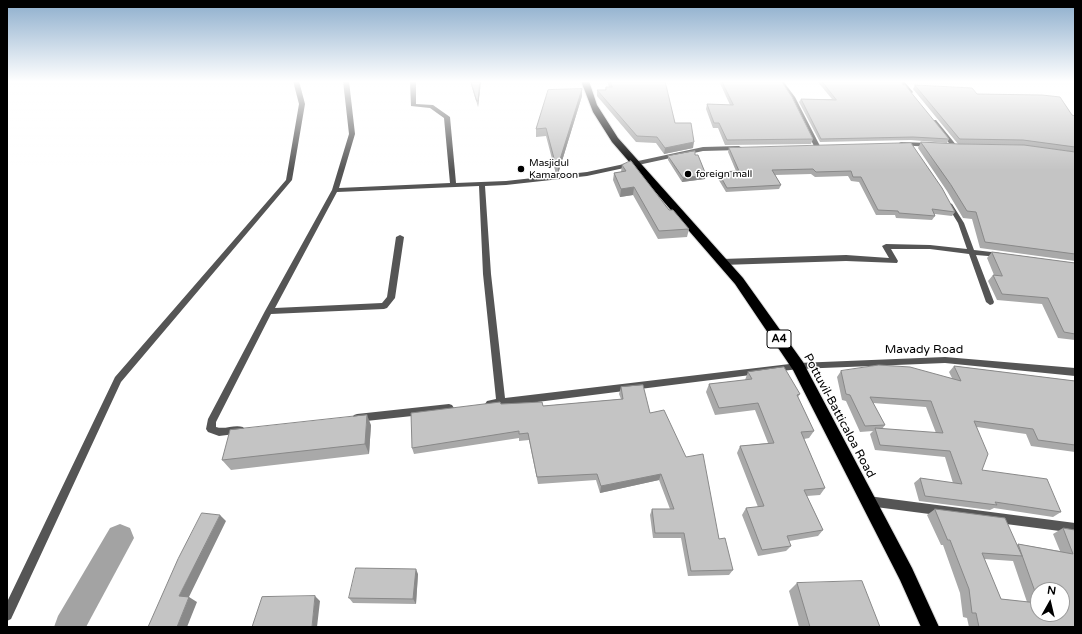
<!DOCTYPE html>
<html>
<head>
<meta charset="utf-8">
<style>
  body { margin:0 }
  #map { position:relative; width:1082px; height:634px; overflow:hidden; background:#fff; font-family:"Varela Round",sans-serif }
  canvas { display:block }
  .frame { position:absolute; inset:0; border:8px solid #000; pointer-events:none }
  .north { position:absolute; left:1030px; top:582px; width:40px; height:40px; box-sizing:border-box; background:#fff; border:1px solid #999; border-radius:50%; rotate:8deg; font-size:11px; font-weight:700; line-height:16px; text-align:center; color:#000 }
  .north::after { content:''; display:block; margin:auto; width:14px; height:18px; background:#000; clip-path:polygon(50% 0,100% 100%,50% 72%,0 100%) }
</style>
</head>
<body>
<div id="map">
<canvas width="1082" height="634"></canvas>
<div class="frame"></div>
<div class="north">N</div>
</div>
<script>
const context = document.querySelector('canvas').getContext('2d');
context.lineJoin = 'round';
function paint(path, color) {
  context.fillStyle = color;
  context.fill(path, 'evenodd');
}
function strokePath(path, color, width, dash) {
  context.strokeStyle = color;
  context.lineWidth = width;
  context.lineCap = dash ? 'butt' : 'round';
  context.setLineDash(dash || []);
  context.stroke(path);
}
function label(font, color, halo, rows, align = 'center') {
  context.font = font + ' "Varela Round",sans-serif';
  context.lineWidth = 3;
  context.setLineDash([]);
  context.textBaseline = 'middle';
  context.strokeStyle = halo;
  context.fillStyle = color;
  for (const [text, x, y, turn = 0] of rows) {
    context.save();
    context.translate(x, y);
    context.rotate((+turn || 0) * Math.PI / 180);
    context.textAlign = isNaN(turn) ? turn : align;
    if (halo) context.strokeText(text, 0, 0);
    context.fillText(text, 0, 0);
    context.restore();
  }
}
const canal = new Path2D(`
  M 120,524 L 130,528 L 134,538 L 86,627 L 54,627 L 58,616 L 110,528 Z`);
const street = new Path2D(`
  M 293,81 L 299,81 L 305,104 L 292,180 L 121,382 L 11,619 L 7,621 L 7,602 L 115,377 L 286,180 L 299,104 Z
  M 343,81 L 349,81 L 355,134 L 339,188 L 450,183 L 444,118 L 430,108 L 411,106 L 410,81 L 416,81 L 416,104 L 433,105 L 450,117 L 456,183 L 506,181 L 587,172 L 703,147 L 739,146 L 742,148 L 739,150 L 703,151 L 587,176 L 506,185 L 485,186 L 491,274 L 505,398 L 798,363 L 945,357 L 1075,368 L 1075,376 L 945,363 L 798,369 L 490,408 L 487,407 L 485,404 L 487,401 L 496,399 L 483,274 L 479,186 L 337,192 L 275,308 L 382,303 L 387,297 L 396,237 L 400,235 L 404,237 L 395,298 L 387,308 L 384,309 L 271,314 L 216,422 L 216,427 C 225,430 234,424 243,427 L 245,430 L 243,433 L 219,436 L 208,432 L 206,429 L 208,419 L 265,311 L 332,190 L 349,134 Z
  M 778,81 L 783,81 L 795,97 L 820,146 L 819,147 L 815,147 L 814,146 L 789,97 Z
  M 899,81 L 904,81 L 913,92 L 912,93 L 908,93 Z
  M 932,120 L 936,120 L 957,146 L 957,148 L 953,148 L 932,122 Z
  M 901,142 L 931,143 L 934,145 L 931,147 L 899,145 L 899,143 Z
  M 950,203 L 952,204 L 964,223 L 974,250 L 1000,253 L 1004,255 L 1000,257 L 976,255 L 994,302 L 993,304 L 990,305 L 986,302 L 969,254 L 930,249 L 891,249 L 898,261 L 897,263 L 846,261 L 722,265 L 718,262 L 722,259 L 846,255 L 889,258 L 882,246 L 886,244 L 930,245 L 967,249 L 958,223 L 947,205 Z
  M 449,404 L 452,405 L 454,408 L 452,411 L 449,412 L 357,422 L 354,421 L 352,418 L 354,415 L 357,414 Z
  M 868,496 L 1075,523 L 1075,533 L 868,506 L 864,504 L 863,501 L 864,498 Z`);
const highway = new Path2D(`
  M 581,81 L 589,81 L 597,105 L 618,138 L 743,278 L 803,362 L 912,568 L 939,627 L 921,627 L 900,580 L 793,370 L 735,284 L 612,142 L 593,112 Z`);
const wall = new Path2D(`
  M 470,81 L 481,81 L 478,107 Z
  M 607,81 L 665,81 L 675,123 L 693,148 L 664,154 L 656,143 L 636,142 L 597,96 L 597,90 L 605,90 L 606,87 L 609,87 Z
  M 719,81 L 781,81 L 813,139 L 811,144 L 725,145 L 718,128 L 713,128 L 706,109 L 707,104 L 730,105 Z
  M 817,81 L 900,81 L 949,139 L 947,143 L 911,140 L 820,142 L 799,102 L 801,99 L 832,99 Z
  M 915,85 L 977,94 L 1075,116 L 1075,152 L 1020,145 L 958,144 L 913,89 Z
  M 582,89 L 582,96 L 558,174 L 556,174 L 546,136 L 536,137 L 536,129 Z
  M 921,142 L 1075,152 L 1075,261 L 980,248 L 972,219 L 963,218 L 947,191 L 918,148 Z
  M 911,143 L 955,212 L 952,216 L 935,214 L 935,216 L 932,220 L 896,218 L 895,215 L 876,215 L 859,182 L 851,181 L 848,176 L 815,177 L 811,174 L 775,175 L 781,185 L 779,189 L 726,192 L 717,177 L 718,172 L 736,171 L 728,152 L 729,148 Z
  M 695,155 L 705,179 L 682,182 L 668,160 L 668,156 Z
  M 622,165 L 689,229 L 687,237 L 658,239 L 633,195 L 620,197 L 613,180 L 614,173 L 621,172 Z
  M 992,252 L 1075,263 L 1075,340 L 1058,338 L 1042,304 L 997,300 L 988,281 L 993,275 L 994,275 L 987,258 Z
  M 954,366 L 1075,381 L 1075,452 L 1031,446 L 1026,434 L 977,427 L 982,470 L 1061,512 L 1053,517 L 994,508 L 990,510 L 919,501 L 914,483 L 920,478 L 953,483 L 945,457 L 875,450 L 870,434 L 873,431 L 860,432 L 846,401 L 842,400 L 837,377 L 841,371 L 952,378 L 949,372 ZM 873,403 L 926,407 L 936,433 L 882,429 L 885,425 Z
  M 748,372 L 800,394 L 798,397 L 814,431 L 809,438 L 804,439 L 825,488 L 820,495 L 807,496 L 823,530 L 818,536 L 789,541 L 791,546 L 786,551 L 758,556 L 742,515 L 746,508 L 758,507 L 737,453 L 740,446 L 768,443 L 755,410 L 715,415 L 706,392 L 709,384 L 745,380 Z
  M 621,387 L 650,413 L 719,539 L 733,570 L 729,575 L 688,576 L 681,538 L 653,538 L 650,515 L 652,509 L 670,509 L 659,480 L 600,493 L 596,480 L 538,484 L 529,440 L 519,441 L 519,438 L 414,454 L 412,448 L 501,404 L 543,406 L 621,399 L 619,394 Z
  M 371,425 L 369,454 L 231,470 L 222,460 Z
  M 935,509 L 1017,545 L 1018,544 L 1060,551 L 1053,534 L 1063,528 L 1075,530 L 1075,627 L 969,627 L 967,618 L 963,617 L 960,593 L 943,545 L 941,545 L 927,515 ZM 984,559 L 1013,561 L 1027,602 L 1001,599 ZM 1038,590 L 1062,614 L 1038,614 Z
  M 418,574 L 416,604 L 353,603 L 349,598 Z
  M 797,583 L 880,627 L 799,627 L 789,591 Z`);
const shadedWall = new Path2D(`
  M 480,81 L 481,81 L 478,107 L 478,101 Z
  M 582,89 L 582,96 L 558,174 L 558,166 Z
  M 694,142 L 693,148 L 664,154 L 665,148 Z
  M 706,175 L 705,179 L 682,182 L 683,178 Z
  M 634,187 L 633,195 L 620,197 L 621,189 Z
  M 367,415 L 371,425 L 369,454 L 365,444 Z
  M 661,474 L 659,480 L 600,493 L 601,486 Z
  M 220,515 L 226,521 L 187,601 L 179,596 Z
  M 416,569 L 418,574 L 416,604 L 413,599 Z
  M 315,596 L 320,601 L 317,627 L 312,627 Z
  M 189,597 L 197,602 L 187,627 L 177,627 Z`);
const building = new Path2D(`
  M 471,81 L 480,81 L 478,101 L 477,101 Z
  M 610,81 L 665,81 L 675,123 L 691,123 L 694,142 L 665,148 L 657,137 L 637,136 L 597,90 L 606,90 L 606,87 L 612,87 Z
  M 722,81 L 781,81 L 792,97 L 813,139 L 727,140 L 719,123 L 714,123 L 707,104 L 733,105 Z
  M 822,81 L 900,81 L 903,85 L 905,85 L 949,139 L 913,137 L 821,139 L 801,99 L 836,100 Z
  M 915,85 L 972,88 L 977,94 L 1042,95 L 1060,97 L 1072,115 L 1075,116 L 1075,147 L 1023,140 L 960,139 Z
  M 582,89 L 558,166 L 556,166 L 546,128 L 536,129 L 548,90 Z
  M 921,142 L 959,144 L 1024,145 L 1075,152 L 1075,254 L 985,242 L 976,212 L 967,211 L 951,185 Z
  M 911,143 L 942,188 L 955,212 L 932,209 L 935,216 L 899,213 L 898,211 L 878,210 L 861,177 L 853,177 L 851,171 L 816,172 L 813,169 L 772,170 L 781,185 L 727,188 L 718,172 L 739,171 L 729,148 Z
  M 695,151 L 695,155 L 698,155 L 706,175 L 683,178 L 668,156 Z
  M 631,161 L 669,210 L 673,210 L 689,229 L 659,231 L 634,187 L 621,189 L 614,173 L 626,171 L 622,165 Z
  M 992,252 L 1075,263 L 1075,334 L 1064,332 L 1048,298 L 1002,294 L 993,275 L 1002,276 Z
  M 879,365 L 910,367 L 961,381 L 954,366 L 1075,381 L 1075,445 L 1038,440 L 1033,429 L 974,421 L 988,454 L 982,470 L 1047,479 L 1061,512 L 995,502 L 997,505 L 925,496 L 920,478 L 962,484 L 950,451 L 880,445 L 875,428 L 943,433 L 931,401 L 870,397 L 885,425 L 865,426 L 850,395 L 846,394 L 841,371 Z
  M 784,367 L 800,394 L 797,395 L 814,431 L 801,432 L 825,488 L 804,490 L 823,530 L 787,536 L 791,546 L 762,550 L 746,508 L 764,506 L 740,446 L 774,443 L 758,403 L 719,408 L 709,384 L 752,379 L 748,372 Z
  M 643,385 L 650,413 L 664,410 L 686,457 L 703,454 L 719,539 L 725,538 L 733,570 L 691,571 L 684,533 L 655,533 L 652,509 L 674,509 L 661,474 L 601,486 L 597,474 L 537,477 L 528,433 L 519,434 L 519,431 L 412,448 L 411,413 L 500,402 L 501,404 L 542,402 L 543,406 L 623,399 L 621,387 Z
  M 367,415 L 365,444 L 222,460 L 230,430 Z
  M 935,509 L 1005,518 L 1022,556 L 982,553 L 1001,599 L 1038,603 L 1038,614 L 1062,614 L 1062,590 L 1038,590 L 1038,600 L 1018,544 L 1073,554 L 1063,528 L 1075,530 L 1075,627 L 979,627 L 976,613 L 972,613 L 969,589 L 950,540 L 948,540 Z
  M 202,513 L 220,515 L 179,596 L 189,597 L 177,627 L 148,627 L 178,559 Z
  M 356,568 L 416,569 L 413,599 L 349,598 Z
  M 862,581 L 880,627 L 810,627 L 797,583 Z
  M 315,596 L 312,627 L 252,627 L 262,597 Z`);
const markers = [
  [521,169,4,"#000"],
  [688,174,4,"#000"]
];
const farPoinames = [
  ["Masjidul",529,163],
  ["Kamaroon",529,175],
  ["foreign mall",696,174]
];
const shields = [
  [779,339,24]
];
const shieldNames = [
  ["A4",779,339]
];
const streetNames = [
  ["Mavady Road",924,350],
  ["Pottuvil-Batticaloa Road",839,416,62]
];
paint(canal, '#a3a3a3');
strokePath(highway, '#dbdbdb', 2);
paint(street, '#555');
paint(highway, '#000');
paint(wall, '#a9a9a9');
paint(shadedWall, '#898989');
paint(building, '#c4c4c4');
strokePath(building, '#898989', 1);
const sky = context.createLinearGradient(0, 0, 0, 170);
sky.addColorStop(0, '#8cadcc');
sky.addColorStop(0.48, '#fff');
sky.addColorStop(1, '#ffffff00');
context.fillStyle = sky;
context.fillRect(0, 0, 1082, 170);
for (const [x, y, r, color] of markers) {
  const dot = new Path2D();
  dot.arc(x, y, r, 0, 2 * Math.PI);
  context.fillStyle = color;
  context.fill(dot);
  strokePath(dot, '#fff', 1.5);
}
label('10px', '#000', '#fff', farPoinames, 'left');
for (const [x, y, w] of shields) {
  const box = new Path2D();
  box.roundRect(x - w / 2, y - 9, w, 18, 3);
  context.fillStyle = '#fff';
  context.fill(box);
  strokePath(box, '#000', 1);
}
label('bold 11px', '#000', null, shieldNames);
label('12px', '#000', '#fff', streetNames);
</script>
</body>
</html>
